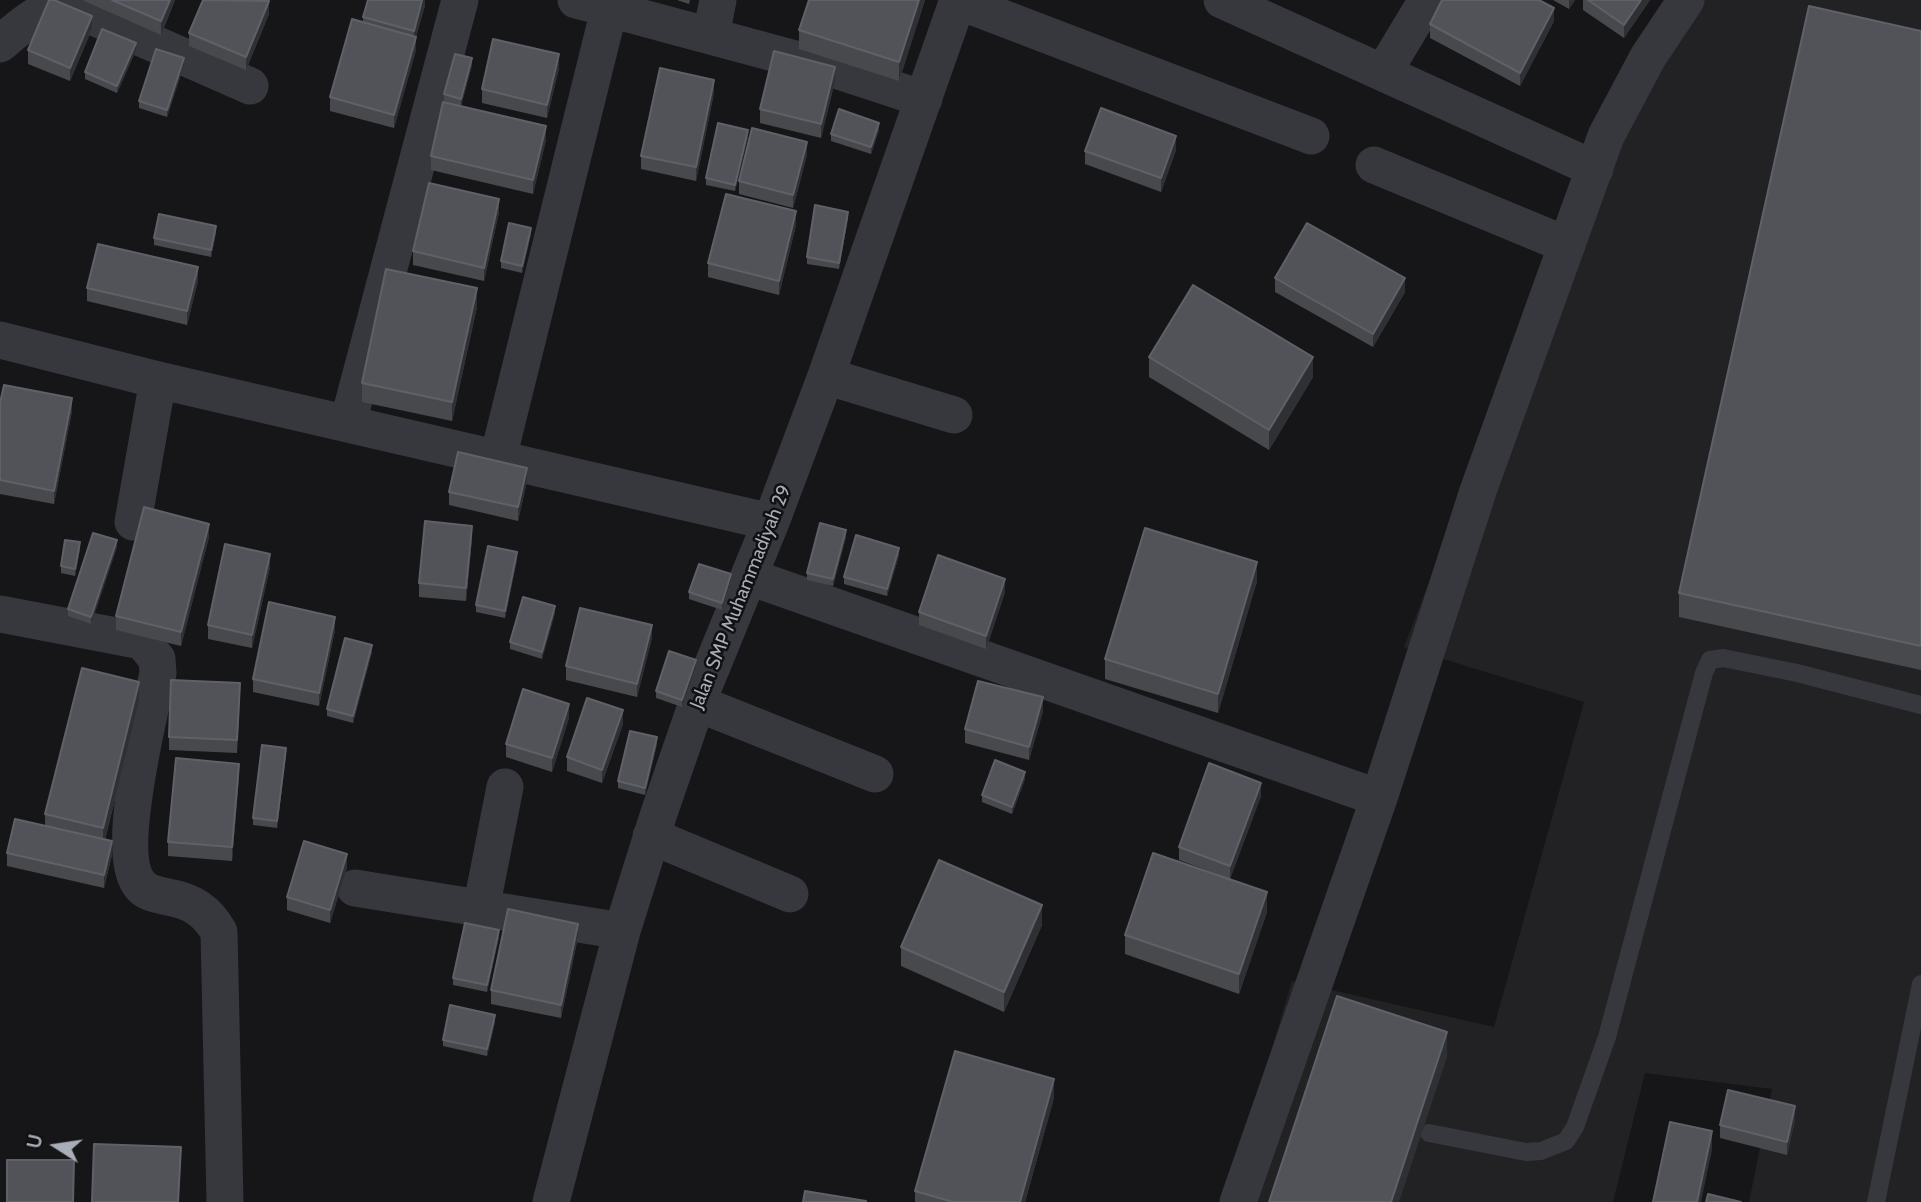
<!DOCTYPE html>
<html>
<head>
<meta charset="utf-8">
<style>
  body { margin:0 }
  #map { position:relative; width:1921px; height:1202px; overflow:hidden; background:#161618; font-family:Cabin,sans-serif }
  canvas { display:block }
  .north { position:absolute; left:21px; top:1111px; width:70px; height:70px; -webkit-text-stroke:5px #111113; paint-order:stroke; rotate:282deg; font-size:19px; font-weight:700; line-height:28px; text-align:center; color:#a8adb8 }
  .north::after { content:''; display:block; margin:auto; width:24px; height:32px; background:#a8adb8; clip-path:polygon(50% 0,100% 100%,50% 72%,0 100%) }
</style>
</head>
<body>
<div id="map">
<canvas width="1921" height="1202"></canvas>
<div class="north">U</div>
</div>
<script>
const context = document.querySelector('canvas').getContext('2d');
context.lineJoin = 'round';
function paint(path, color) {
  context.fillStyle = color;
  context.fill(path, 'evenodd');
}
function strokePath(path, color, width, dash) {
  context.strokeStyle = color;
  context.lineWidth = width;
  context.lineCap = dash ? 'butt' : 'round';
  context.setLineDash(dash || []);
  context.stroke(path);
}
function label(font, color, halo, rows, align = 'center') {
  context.font = font + ' Cabin,sans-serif';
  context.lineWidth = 5;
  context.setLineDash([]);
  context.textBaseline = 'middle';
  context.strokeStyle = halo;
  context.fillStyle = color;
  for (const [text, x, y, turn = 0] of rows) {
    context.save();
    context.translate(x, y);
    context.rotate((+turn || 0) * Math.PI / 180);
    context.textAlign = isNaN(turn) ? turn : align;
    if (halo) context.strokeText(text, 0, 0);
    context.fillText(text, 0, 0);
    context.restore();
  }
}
const built = new Path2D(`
  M 1671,0 L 1921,0 L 1921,1202 L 1749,1202 L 1772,1089 L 1645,1073 L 1613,1202 L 1226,1202 L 1292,981 L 1494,1027 L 1584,702 L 1404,647 L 1574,203 Z`);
const service = new Path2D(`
  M 1429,1133 L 1526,1152 L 1541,1151 L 1566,1141 L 1575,1127 L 1607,1037 L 1704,673 L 1710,660 L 1723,658 L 1797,673 L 1921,705
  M 1876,1202 L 1921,984`);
const minor = new Path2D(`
  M 576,0 L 829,68 L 924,99
  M 1222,0 L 1595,169
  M 958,1 L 1311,136
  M 711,35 L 718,0
  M 0,44 C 13,33 35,12 53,9 C 63,7 77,12 87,14 L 250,86
  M 1383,73 L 1427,0
  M 1374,165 L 1567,245
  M 0,340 L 158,380 L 771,522
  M 826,376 L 954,415
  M 348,423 L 460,0
  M 498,458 L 609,10
  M 133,522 L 158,380
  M 750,577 L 1379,798
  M 0,614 L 142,641 L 157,659 L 158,673 C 150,713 111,861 143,888 C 150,894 160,895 168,897 C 192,901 207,911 219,932 L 225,1202
  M 697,703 L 875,774
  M 651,836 L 790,894
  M 355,888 L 622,931
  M 481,909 L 505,787
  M 551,1202 L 622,931 L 659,813 L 697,703 L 771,522 L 826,376 L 958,0
  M 1238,1202 L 1379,798 L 1478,491 L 1606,136 L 1648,57 L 1686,0`);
const wall = new Path2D(`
  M 82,0 L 175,0 L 161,35 Z
  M 425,0 L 425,5 L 416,37 L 416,50 L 394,128 L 330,111 L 330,97 L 363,22 L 363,17 Z
  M 677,0 L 690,0 L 689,4 Z
  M 809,0 L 925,0 L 899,81 L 799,49 L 799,30 Z
  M 1553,0 L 1575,0 L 1569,9 Z
  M 1583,0 L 1650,0 L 1624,38 L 1583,10 Z
  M 269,14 L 246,70 L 189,46 L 189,33 Z
  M 1554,21 L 1520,86 L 1430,38 L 1430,24 Z
  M 92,29 L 70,81 L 28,64 L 28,50 Z
  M 1921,31 L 1921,670 L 1679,617 L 1679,593 Z
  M 136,50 L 117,93 L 85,79 L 85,72 Z
  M 184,65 L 167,117 L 139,108 L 139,101 Z
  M 472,65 L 461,106 L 444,101 L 444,94 Z
  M 559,68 L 547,118 L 482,103 L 482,89 Z
  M 835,81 L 821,138 L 760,123 L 760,109 Z
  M 714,93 L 696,181 L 641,169 L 641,156 Z
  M 879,130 L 871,154 L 831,141 L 831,134 Z
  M 748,137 L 735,191 L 706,185 L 706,178 Z
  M 546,140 L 533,194 L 431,170 L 431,156 Z
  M 1176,150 L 1161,192 L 1085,164 L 1085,151 Z
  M 807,155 L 793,208 L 739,194 L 739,181 Z
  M 499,212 L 484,281 L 413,265 L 413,251 Z
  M 848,218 L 839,269 L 807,264 L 807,257 Z
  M 796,225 L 779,295 L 708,277 L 708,263 Z
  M 216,233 L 211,257 L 154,245 L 154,238 Z
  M 531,234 L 522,273 L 501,268 L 501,261 Z
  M 1275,278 L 1405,292 L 1373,347 L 1275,292 Z
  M 198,281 L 187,325 L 87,301 L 87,288 Z
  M 477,307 L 452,421 L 362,402 L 362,383 Z
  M 1149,357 L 1313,377 L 1269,450 L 1149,377 Z
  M 0,403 L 72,411 L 54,504 L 0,494 Z
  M 527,481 L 518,521 L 449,505 L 449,492 Z
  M 209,537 L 181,646 L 116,630 L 116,616 Z
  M 846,537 L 833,586 L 807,580 L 807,573 Z
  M 472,539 L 466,601 L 419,597 L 419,583 Z
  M 117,547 L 91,624 L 68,616 L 68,609 Z
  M 80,549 L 75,576 L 61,573 L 61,566 Z
  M 899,555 L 887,596 L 844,584 L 844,577 Z
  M 517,559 L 505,618 L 476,612 L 476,605 Z
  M 270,567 L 252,648 L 208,639 L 208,625 Z
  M 731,581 L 722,610 L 689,599 L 689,592 Z
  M 1257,581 L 1218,713 L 1105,679 L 1105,659 Z
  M 1005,592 L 986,649 L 919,625 L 919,612 Z
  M 555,613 L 542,659 L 510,649 L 510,642 Z
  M 335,630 L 319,706 L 253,692 L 253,679 Z
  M 652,638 L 637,697 L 566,680 L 566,666 Z
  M 372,652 L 353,723 L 327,716 L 327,709 Z
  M 696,667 L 682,707 L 656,698 L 656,691 Z
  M 240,696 L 237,753 L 169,750 L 169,737 Z
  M 139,702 L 105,840 L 112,855 L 104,888 L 7,866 L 7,853 L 45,826 L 45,814 Z
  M 1043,711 L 1029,760 L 965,743 L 965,729 Z
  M 569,718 L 552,772 L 506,757 L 506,744 Z
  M 623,724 L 602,783 L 567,771 L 567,757 Z
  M 657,744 L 645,795 L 618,788 L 618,781 Z
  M 286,755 L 277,828 L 253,825 L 253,818 Z
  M 239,777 L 232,861 L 168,856 L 168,842 Z
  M 1025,779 L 1012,814 L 982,802 L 982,795 Z
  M 1261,796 L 1230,879 L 1179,860 L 1179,847 Z
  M 347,868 L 330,923 L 287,910 L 287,897 Z
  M 1267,912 L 1239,994 L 1125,954 L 1125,935 Z
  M 1042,925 L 1004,1012 L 901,966 L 901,947 Z
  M 499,937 L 487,992 L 453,985 L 453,978 Z
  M 578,937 L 561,1018 L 491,1004 L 491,990 Z
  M 495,1022 L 487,1056 L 443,1046 L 443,1040 Z
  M 1054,1098 L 1025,1202 L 915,1202 L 915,1191 Z
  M 1795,1120 L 1787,1155 L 1720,1138 L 1720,1125 Z`);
const shadedWall = new Path2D(`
  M 170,0 L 175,0 L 161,35 L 161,21 Z
  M 422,0 L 425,0 L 425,5 L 414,44 L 414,31 Z
  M 919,0 L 925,0 L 899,81 L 899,62 Z
  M 1569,0 L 1575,0 L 1569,9 Z
  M 1641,0 L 1650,0 L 1624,38 L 1624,25 Z
  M 269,1 L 269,14 L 246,70 L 246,57 Z
  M 1554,8 L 1554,21 L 1520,86 L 1520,73 Z
  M 92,16 L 92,29 L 70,81 L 70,68 Z
  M 416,37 L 416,50 L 394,128 L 394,115 Z
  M 136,43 L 136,50 L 117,93 L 117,86 Z
  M 559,54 L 559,68 L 547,118 L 547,105 Z
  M 184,58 L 184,65 L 167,117 L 167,110 Z
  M 472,58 L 472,65 L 461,106 L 461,99 Z
  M 835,67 L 835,81 L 821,138 L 821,124 Z
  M 714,80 L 714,93 L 696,181 L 696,167 Z
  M 879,123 L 879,130 L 871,154 L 871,147 Z
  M 546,126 L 546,140 L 533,194 L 533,180 Z
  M 748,130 L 748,137 L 735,191 L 735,185 Z
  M 1176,136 L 1176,150 L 1161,192 L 1161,178 Z
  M 807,142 L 807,155 L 793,208 L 793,195 Z
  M 499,199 L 499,212 L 484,281 L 484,268 Z
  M 796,211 L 796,225 L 779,295 L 779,281 Z
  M 848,212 L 848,218 L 839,269 L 839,263 Z
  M 216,226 L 216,233 L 211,257 L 211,250 Z
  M 531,228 L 531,234 L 522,273 L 522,266 Z
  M 198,267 L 198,281 L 187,325 L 187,311 Z
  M 1405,278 L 1405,292 L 1373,347 L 1373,334 Z
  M 477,288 L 477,307 L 452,421 L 452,402 Z
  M 1313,357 L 1313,377 L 1269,450 L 1269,430 Z
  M 72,398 L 72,411 L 54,504 L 54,491 Z
  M 527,468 L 527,481 L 518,521 L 518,507 Z
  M 209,524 L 209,537 L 181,646 L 181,632 Z
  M 472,526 L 472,539 L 466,601 L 466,588 Z
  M 846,530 L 846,537 L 833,586 L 833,579 Z
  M 117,540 L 117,547 L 91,624 L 91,617 Z
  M 80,542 L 80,549 L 75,576 L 75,569 Z
  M 899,548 L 899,555 L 887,596 L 887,589 Z
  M 517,552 L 517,559 L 505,618 L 505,611 Z
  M 270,554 L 270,567 L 252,648 L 252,635 Z
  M 1257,562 L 1257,581 L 1218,713 L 1218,694 Z
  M 731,574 L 731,581 L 722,610 L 722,603 Z
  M 1005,579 L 1005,592 L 986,649 L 986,636 Z
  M 555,606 L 555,613 L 542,659 L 542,652 Z
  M 335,617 L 335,630 L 319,706 L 319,693 Z
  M 652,625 L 652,638 L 637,697 L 637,684 Z
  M 372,645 L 372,652 L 353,723 L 353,716 Z
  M 696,660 L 696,667 L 682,707 L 682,700 Z
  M 139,682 L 139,702 L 103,848 L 103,828 Z
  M 1043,697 L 1043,711 L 1029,760 L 1029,747 Z
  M 569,704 L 569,718 L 552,772 L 552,758 Z
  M 623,710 L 623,724 L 602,783 L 602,770 Z
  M 657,737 L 657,744 L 645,795 L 645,788 Z
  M 286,748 L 286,755 L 277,828 L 277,821 Z
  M 239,764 L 239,777 L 232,861 L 232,847 Z
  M 1025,772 L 1025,779 L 1012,814 L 1012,807 Z
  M 1261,783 L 1261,796 L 1230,879 L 1230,866 Z
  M 112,841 L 112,855 L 104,888 L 104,875 Z
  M 347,854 L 347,868 L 330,923 L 330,910 Z
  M 1267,892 L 1267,912 L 1239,994 L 1239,974 Z
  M 1042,905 L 1042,925 L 1004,1012 L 1004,992 Z
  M 578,924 L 578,937 L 561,1018 L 561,1005 Z
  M 499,930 L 499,937 L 487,992 L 487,985 Z
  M 495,1015 L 495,1022 L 487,1056 L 487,1049 Z
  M 1447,1032 L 1447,1057 L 1399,1202 L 1391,1202 Z
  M 1054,1079 L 1054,1098 L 1025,1202 L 1020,1202 Z
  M 1795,1106 L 1795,1120 L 1787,1155 L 1787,1142 Z
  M 1712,1131 L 1712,1150 L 1701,1202 L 1697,1202 Z`);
const building = new Path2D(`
  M 49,0 L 54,0 L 92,16 L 70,68 L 28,50 Z
  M 112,0 L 170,0 L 161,21 Z
  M 203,0 L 269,1 L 246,57 L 189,33 Z
  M 368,0 L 422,0 L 414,31 L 363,17 Z
  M 809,0 L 919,0 L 899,62 L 799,30 Z
  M 1442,0 L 1539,0 L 1554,8 L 1520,73 L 1430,24 Z
  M 1588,0 L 1641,0 L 1624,25 Z
  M 1809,6 L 1921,31 L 1921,646 L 1679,593 Z
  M 352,19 L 416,37 L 394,115 L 330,97 Z
  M 102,29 L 136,43 L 117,86 L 85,72 Z
  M 493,39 L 559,54 L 547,105 L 482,89 Z
  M 156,49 L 184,58 L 167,110 L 139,101 Z
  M 774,51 L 835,67 L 821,124 L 760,109 Z
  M 455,54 L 472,58 L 461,99 L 444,94 Z
  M 660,68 L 714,80 L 696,167 L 641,156 Z
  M 443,102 L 546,126 L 533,180 L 431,156 Z
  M 1101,108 L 1176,136 L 1161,178 L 1085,151 Z
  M 839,109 L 879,123 L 871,147 L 831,134 Z
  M 718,123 L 748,130 L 735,185 L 706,178 Z
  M 752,128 L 807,142 L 793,195 L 739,181 Z
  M 429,183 L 499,199 L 484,268 L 413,251 Z
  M 726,194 L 796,211 L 779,281 L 708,263 Z
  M 815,205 L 848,212 L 839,263 L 807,257 Z
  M 159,214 L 216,226 L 211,250 L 154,238 Z
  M 509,223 L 531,228 L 522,266 L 501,261 Z
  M 1307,223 L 1405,278 L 1373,334 L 1275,278 Z
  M 98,244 L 198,267 L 187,311 L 87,288 Z
  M 386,269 L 477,288 L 452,402 L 362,383 Z
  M 1193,285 L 1313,357 L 1269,430 L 1149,357 Z
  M 4,385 L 72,398 L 54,491 L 0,480 L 0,403 Z
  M 458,452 L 527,468 L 518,507 L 449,492 Z
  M 144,507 L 209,524 L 181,632 L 116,616 Z
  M 425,521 L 472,526 L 466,588 L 419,583 Z
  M 820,523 L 846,530 L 833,579 L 807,573 Z
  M 1145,528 L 1257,562 L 1218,694 L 1105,659 Z
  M 93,533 L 117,540 L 91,617 L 68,609 Z
  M 856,535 L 899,548 L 887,589 L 844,577 Z
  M 65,540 L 80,542 L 75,569 L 61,566 Z
  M 225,544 L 270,554 L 252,635 L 208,625 Z
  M 488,546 L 517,552 L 505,611 L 476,605 Z
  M 938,555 L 1005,579 L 986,636 L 919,612 Z
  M 699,564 L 731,574 L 722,603 L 689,592 Z
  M 523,597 L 555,606 L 542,652 L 510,642 Z
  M 269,602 L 335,617 L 319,693 L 253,679 Z
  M 580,608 L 652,625 L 637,684 L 566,666 Z
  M 345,638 L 372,645 L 353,716 L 327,709 Z
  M 669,651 L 696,660 L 682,700 L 656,691 Z
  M 82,668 L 139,682 L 103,828 L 45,814 Z
  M 171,680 L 240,683 L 237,740 L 169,737 Z
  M 978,681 L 1043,697 L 1029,747 L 965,729 Z
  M 523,689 L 569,704 L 552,758 L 506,744 Z
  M 587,698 L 623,710 L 602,770 L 567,757 Z
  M 630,731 L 657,737 L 645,788 L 618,781 Z
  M 262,745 L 286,748 L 277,821 L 253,818 Z
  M 176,758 L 239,764 L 232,847 L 168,842 Z
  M 995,760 L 1025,772 L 1012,807 L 982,795 Z
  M 1209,763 L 1261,783 L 1230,866 L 1179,847 Z
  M 15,819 L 112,841 L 104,875 L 7,853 Z
  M 304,841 L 347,854 L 330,910 L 287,897 Z
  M 1153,853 L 1267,892 L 1239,974 L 1125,935 Z
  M 939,860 L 1042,905 L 1004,992 L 901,947 Z
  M 508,909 L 578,924 L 561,1005 L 491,990 Z
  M 465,923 L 499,930 L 487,985 L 453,978 Z
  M 1337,996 L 1447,1032 L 1391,1202 L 1269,1202 Z
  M 450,1005 L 495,1015 L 487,1049 L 443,1040 Z
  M 955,1051 L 1054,1079 L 1020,1202 L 953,1202 L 915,1191 Z
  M 1728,1090 L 1795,1106 L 1787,1142 L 1720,1125 Z
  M 1670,1122 L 1712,1131 L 1697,1202 L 1653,1202 Z
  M 94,1144 L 181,1147 L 178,1202 L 92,1202 Z
  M 7,1160 L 74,1160 L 73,1202 L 7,1202 Z
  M 805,1191 L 866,1201 L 866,1202 L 803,1202 Z
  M 1708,1194 L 1741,1202 L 1706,1202 Z`);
const streetNames = [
  ["Jalan SMP Muhammadiyah 29",741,597,-68]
];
paint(built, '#222225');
strokePath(service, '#37383d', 18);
strokePath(minor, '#37383d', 37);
paint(wall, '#47494d');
paint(shadedWall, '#2f3033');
paint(building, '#525359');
strokePath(building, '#5f6168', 2);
label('19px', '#a8adb8', '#111113', streetNames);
</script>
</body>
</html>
